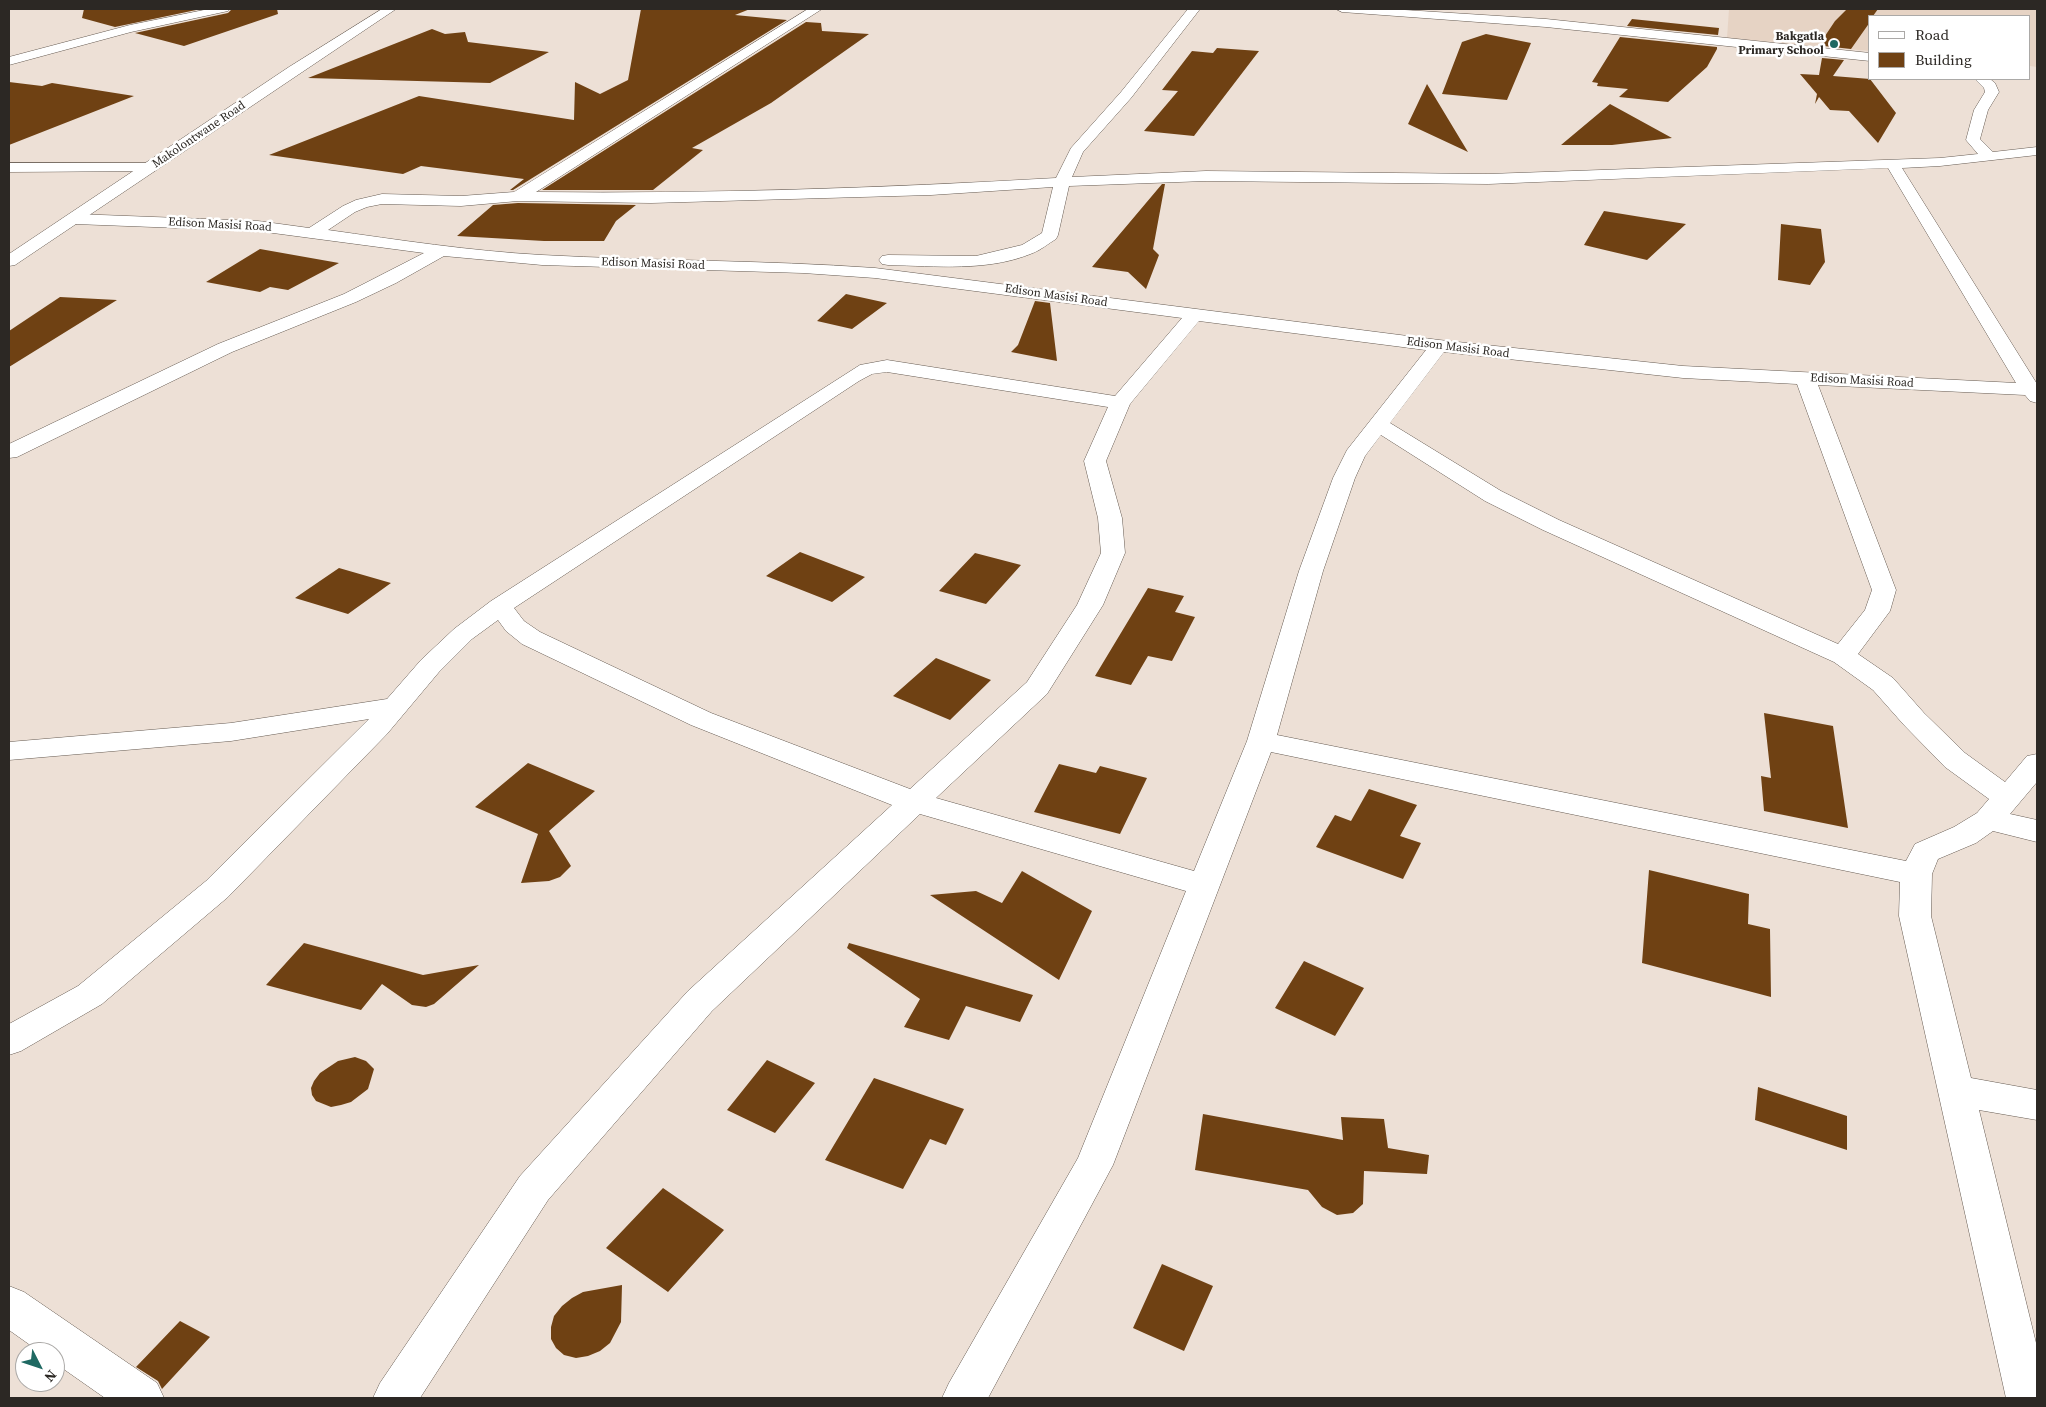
<!DOCTYPE html>
<html>
<head>
<meta charset="utf-8">
<style>
  body { margin:0 }
  #map { position:relative; width:2046px; height:1407px; overflow:hidden; background:#ede0d6; font-family:"Source Serif 4",serif }
  canvas { display:block }
  .frame { position:absolute; inset:0; border:10px solid #2c2824; pointer-events:none }
  .legend { position:absolute; left:1868px; top:15px; width:162px; height:65px; box-sizing:border-box; background:#fff; border:1px solid #aba9a7; margin:0; padding:6px 9px; list-style:none; font-size:15px; color:#2c2824 }
  .legend li { display:flex; align-items:center; gap:10px; height:25px }
  .legend b { width:25px; border:1px solid #aba9a7 }
  .north { position:absolute; left:15px; top:1342px; width:50px; height:50px; box-sizing:border-box; background:#fff; border:1px solid #aba9a7; border-radius:50%; rotate:131deg; font-size:14px; font-weight:700; line-height:20px; text-align:center; color:#2c2824 }
  .north::after { content:''; display:block; margin:auto; width:18px; height:22px; background:#1f6962; clip-path:polygon(50% 0,100% 100%,50% 72%,0 100%) }
</style>
</head>
<body>
<div id="map">
<canvas width="2046" height="1407"></canvas>
<div class="frame"></div>
<ul class="legend">
<li><b style="height:6px;background:#fff"></b>Road</li>
<li><b style="height:14px;background:#6f4113"></b>Building</li>
</ul>
<div class="north">N</div>
</div>
<script>
const context = document.querySelector('canvas').getContext('2d');
context.lineJoin = 'round';
function paint(path, color) {
  context.fillStyle = color;
  context.fill(path, 'evenodd');
}
function strokePath(path, color, width, dash) {
  context.strokeStyle = color;
  context.lineWidth = width;
  context.lineCap = dash ? 'butt' : 'round';
  context.setLineDash(dash || []);
  context.stroke(path);
}
function label(font, color, halo, rows, align = 'center') {
  context.font = font + ' "Source Serif 4",serif';
  context.lineWidth = 5;
  context.setLineDash([]);
  context.textBaseline = 'middle';
  context.strokeStyle = halo;
  context.fillStyle = color;
  for (const [text, x, y, turn = 0] of rows) {
    context.save();
    context.translate(x, y);
    context.rotate((+turn || 0) * Math.PI / 180);
    context.textAlign = isNaN(turn) ? turn : align;
    if (halo) context.strokeText(text, 0, 0);
    context.fillText(text, 0, 0);
    context.restore();
  }
}
const built = new Path2D(`
  M 1729,9 L 2037,9 L 2037,67 L 2030,66 L 2030,16 L 1870,16 L 1870,51 L 1727,38 Z`);
const building = new Path2D(`
  M 84,9 L 201,9 L 115,27 L 82,18 Z
  M 232,9 L 277,9 L 278,14 L 184,46 L 135,33 L 228,13 Z
  M 641,9 L 750,9 L 735,15 L 787,20 L 513,190 L 510,190 L 524,179 L 421,166 L 403,174 L 269,155 L 419,96 L 574,120 L 575,82 L 600,94 L 628,80 Z
  M 1847,9 L 1878,9 L 1873,16 L 1870,16 L 1870,22 L 1851,49 L 1824,46 L 1825,36 L 1835,21 Z
  M 1632,19 L 1719,28 L 1718,35 L 1627,26 Z
  M 806,22 L 821,23 L 822,31 L 869,34 L 771,103 L 692,148 L 703,150 L 653,190 L 542,190 Z
  M 432,29 L 445,34 L 465,32 L 468,42 L 549,52 L 490,83 L 308,78 Z
  M 1486,34 L 1531,43 L 1507,100 L 1442,94 L 1462,42 Z
  M 1620,37 L 1717,47 L 1717,49 L 1707,67 L 1668,102 L 1619,97 L 1628,89 L 1597,86 L 1598,83 L 1592,82 Z
  M 1217,48 L 1259,51 L 1194,136 L 1144,131 L 1178,91 L 1162,90 L 1192,51 L 1213,53 Z
  M 1822,58 L 1844,60 L 1833,76 L 1870,79 L 1896,113 L 1878,143 L 1849,111 L 1830,110 L 1819,97 L 1815,104 L 1817,94 L 1800,74 L 1819,75 Z
  M 9,82 L 42,86 L 52,83 L 134,96 L 9,145 Z
  M 1427,84 L 1468,152 L 1408,124 Z
  M 1610,104 L 1672,138 L 1612,145 L 1561,145 Z
  M 1162,184 L 1165,184 L 1153,249 L 1159,255 L 1146,289 L 1128,272 L 1092,267 Z
  M 518,203 L 636,205 L 616,221 L 604,241 L 544,241 L 457,236 L 493,205 Z
  M 1604,211 L 1641,217 L 1686,224 L 1647,260 L 1584,245 Z
  M 1781,224 L 1821,229 L 1825,262 L 1810,285 L 1778,280 Z
  M 260,249 L 339,263 L 288,290 L 270,287 L 260,292 L 206,282 Z
  M 846,294 L 887,303 L 852,329 L 817,321 Z
  M 60,297 L 117,300 L 9,367 L 9,331 Z
  M 1035,301 L 1050,303 L 1057,361 L 1011,352 L 1018,345 Z
  M 800,552 L 865,577 L 832,602 L 766,576 Z
  M 975,553 L 1021,565 L 986,604 L 939,591 Z
  M 339,568 L 391,583 L 348,614 L 295,598 Z
  M 1148,588 L 1184,596 L 1175,612 L 1195,617 L 1172,661 L 1148,656 L 1131,685 L 1095,676 Z
  M 936,658 L 991,680 L 950,720 L 893,696 Z
  M 1764,713 L 1833,726 L 1848,828 L 1764,811 L 1761,776 L 1771,778 Z
  M 528,763 L 595,791 L 549,831 L 571,866 L 560,877 L 549,881 L 521,883 L 538,834 L 475,807 Z
  M 1059,764 L 1096,773 L 1100,766 L 1147,778 L 1120,834 L 1034,812 Z
  M 1369,789 L 1417,805 L 1400,836 L 1421,843 L 1403,879 L 1316,847 L 1335,815 L 1351,821 Z
  M 1649,870 L 1749,894 L 1748,924 L 1770,929 L 1771,997 L 1642,963 Z
  M 1022,871 L 1092,911 L 1059,980 L 930,895 L 976,891 L 1002,903 Z
  M 304,943 L 423,975 L 479,965 L 434,1004 L 426,1007 L 412,1005 L 382,984 L 361,1010 L 266,985 Z
  M 849,943 L 934,967 L 1033,995 L 1020,1022 L 966,1006 L 949,1040 L 904,1027 L 920,999 L 847,948 Z
  M 1304,961 L 1364,988 L 1335,1036 L 1275,1008 Z
  M 355,1057 L 366,1061 L 374,1069 L 368,1089 L 351,1102 L 341,1105 L 331,1107 L 316,1101 L 312,1095 L 311,1088 L 314,1081 L 320,1073 L 338,1061 Z
  M 767,1060 L 815,1083 L 775,1133 L 727,1110 Z
  M 874,1078 L 964,1109 L 946,1145 L 930,1139 L 903,1189 L 825,1160 Z
  M 1758,1087 L 1847,1116 L 1847,1150 L 1755,1120 Z
  M 1203,1114 L 1343,1140 L 1341,1117 L 1384,1119 L 1388,1148 L 1429,1155 L 1427,1174 L 1364,1171 L 1363,1204 L 1353,1213 L 1337,1215 L 1322,1207 L 1308,1190 L 1195,1170 Z
  M 663,1188 L 724,1230 L 668,1292 L 606,1248 Z
  M 1162,1264 L 1213,1286 L 1184,1351 L 1133,1328 Z
  M 622,1285 L 621,1322 L 610,1343 L 600,1351 L 588,1356 L 576,1358 L 564,1355 L 556,1348 L 551,1339 L 551,1327 L 554,1316 L 562,1306 L 572,1298 L 583,1292 Z
  M 180,1321 L 210,1337 L 162,1389 L 158,1381 L 136,1367 Z`);
const minor = new Path2D(`
  M 209,9 L 230,9 L 228,11 L 131,32 L 9,65 L 9,57 L 130,25 Z
  M 808,9 L 822,9 L 536,192 C 709,194 883,188 1056,178 L 1071,148 L 1121,92 L 1188,9 L 1200,9 L 1131,98 L 1083,152 L 1072,177 L 1206,171 L 1488,174 L 1940,158 L 1978,154 L 1966,140 L 1974,110 L 1985,92 L 1984,88 L 1975,79 L 1990,79 L 1995,83 L 1999,92 L 1988,110 L 1980,139 L 1993,152 L 2037,147 L 2037,155 L 1940,166 L 1902,168 L 2037,384 L 2037,403 L 2030,401 L 2025,395 L 1818,385 L 1896,590 L 1890,611 L 1858,654 L 1893,678 L 1924,713 L 1965,753 L 2005,782 L 2027,756 L 2037,754 L 2037,782 L 2010,814 L 2037,820 L 2037,842 L 1993,831 L 1976,843 L 1938,859 L 1932,874 L 1931,916 L 1971,1078 L 2037,1090 L 2037,1120 L 1979,1110 L 2037,1347 L 2037,1398 L 2006,1398 L 1899,916 L 1900,882 L 1271,752 L 1113,1165 L 988,1398 L 942,1398 L 949,1383 L 1078,1158 L 1186,891 L 920,814 L 712,1011 L 548,1200 L 420,1398 L 373,1398 L 380,1383 L 520,1176 L 688,991 L 892,805 L 691,725 L 522,644 L 506,631 L 498,620 L 472,639 L 439,672 L 387,734 L 228,897 L 102,1004 L 21,1051 L 9,1055 L 9,1024 L 78,986 L 206,881 L 369,719 L 231,741 L 9,760 L 9,742 L 231,723 L 387,699 L 421,660 L 454,629 L 491,601 L 860,365 L 887,360 L 1115,396 L 1182,318 L 875,278 L 803,273 L 542,265 L 444,256 L 396,283 L 356,302 L 232,352 L 17,457 L 9,458 L 9,444 L 218,344 L 344,294 L 424,253 L 258,231 L 75,224 L 69,222 L 67,219 L 69,216 L 75,214 L 258,221 L 309,228 L 343,206 L 356,200 L 382,194 L 461,196 L 514,192 ZM 1888,168 L 2016,383 L 1683,366 L 1439,340 L 875,268 C 764,260 653,261 542,255 C 470,251 399,240 328,230 L 355,212 L 367,207 L 382,204 L 461,206 L 518,201 L 651,203 L 931,195 L 1053,187 L 1042,233 L 1022,245 L 976,256 L 888,255 L 882,256 L 879,260 L 882,264 L 888,265 C 936,266 988,272 1033,253 C 1041,250 1049,243 1056,239 L 1058,235 L 1069,186 L 1206,181 L 1488,184 ZM 1199,321 L 1426,350 L 1347,450 L 1333,478 L 1299,571 L 1247,741 L 1194,871 L 936,798 L 1047,694 L 1103,605 L 1125,553 L 1122,518 L 1106,461 L 1130,404 ZM 1444,352 L 1683,378 L 1797,384 L 1872,590 L 1865,610 L 1838,644 L 1559,520 L 1501,491 L 1390,423 ZM 887,372 L 1108,407 L 1084,461 L 1098,518 L 1101,553 L 1077,605 L 1027,682 L 910,789 L 711,713 L 540,632 L 524,621 L 514,608 L 859,381 L 872,374 ZM 1381,435 L 1485,501 L 1543,530 L 1834,662 L 1873,690 L 1904,725 L 1945,767 L 1989,799 L 1977,813 L 1954,827 L 1915,844 L 1906,861 L 1277,735 L 1323,571 L 1355,478 L 1365,456 Z
  M 1336,9 L 1389,9 L 1546,19 L 1870,53 L 1870,61 L 1546,27 L 1342,12 Z
  M 150,163 L 155,165 L 158,168 L 155,171 L 9,172 L 9,163 Z
  M 9,1286 L 24,1292 L 157,1383 L 164,1398 L 105,1398 L 55,1363 L 55,1352 L 40,1352 L 9,1330 Z`);
const secondary = new Path2D(`
  M 382,9 L 396,9 L 15,265 L 9,266 L 9,254 L 289,67 Z`);
const markers = [
  [1834,44,5,"#1f6962"]
];
const farPoinames = [
  ["Bakgatla",1824,37],
  ["Primary School",1824,51]
];
const farStreetnames = [
  ["Makolontwane Road",199,135,-34],
  ["Edison Masisi Road",220,225,3],
  ["Edison Masisi Road",653,264,2],
  ["Edison Masisi Road",1056,296,8],
  ["Edison Masisi Road",1458,348,7],
  ["Edison Masisi Road",1862,381,3]
];
paint(built, '#e6d3c4');
paint(building, '#6f4113');
strokePath(minor, '#665b52', 1);
strokePath(secondary, '#665b52', 1);
paint(minor, '#fff');
paint(secondary, '#fff');
for (const [x, y, r, color] of markers) {
  const dot = new Path2D();
  dot.arc(x, y, r, 0, 2 * Math.PI);
  context.fillStyle = color;
  context.fill(dot);
  strokePath(dot, '#fff', 2);
}
label('bold 12px', '#2c2824', '#fff', farPoinames, 'right');
label('12px', '#2c2824', '#fff', farStreetnames);
</script>
</body>
</html>
